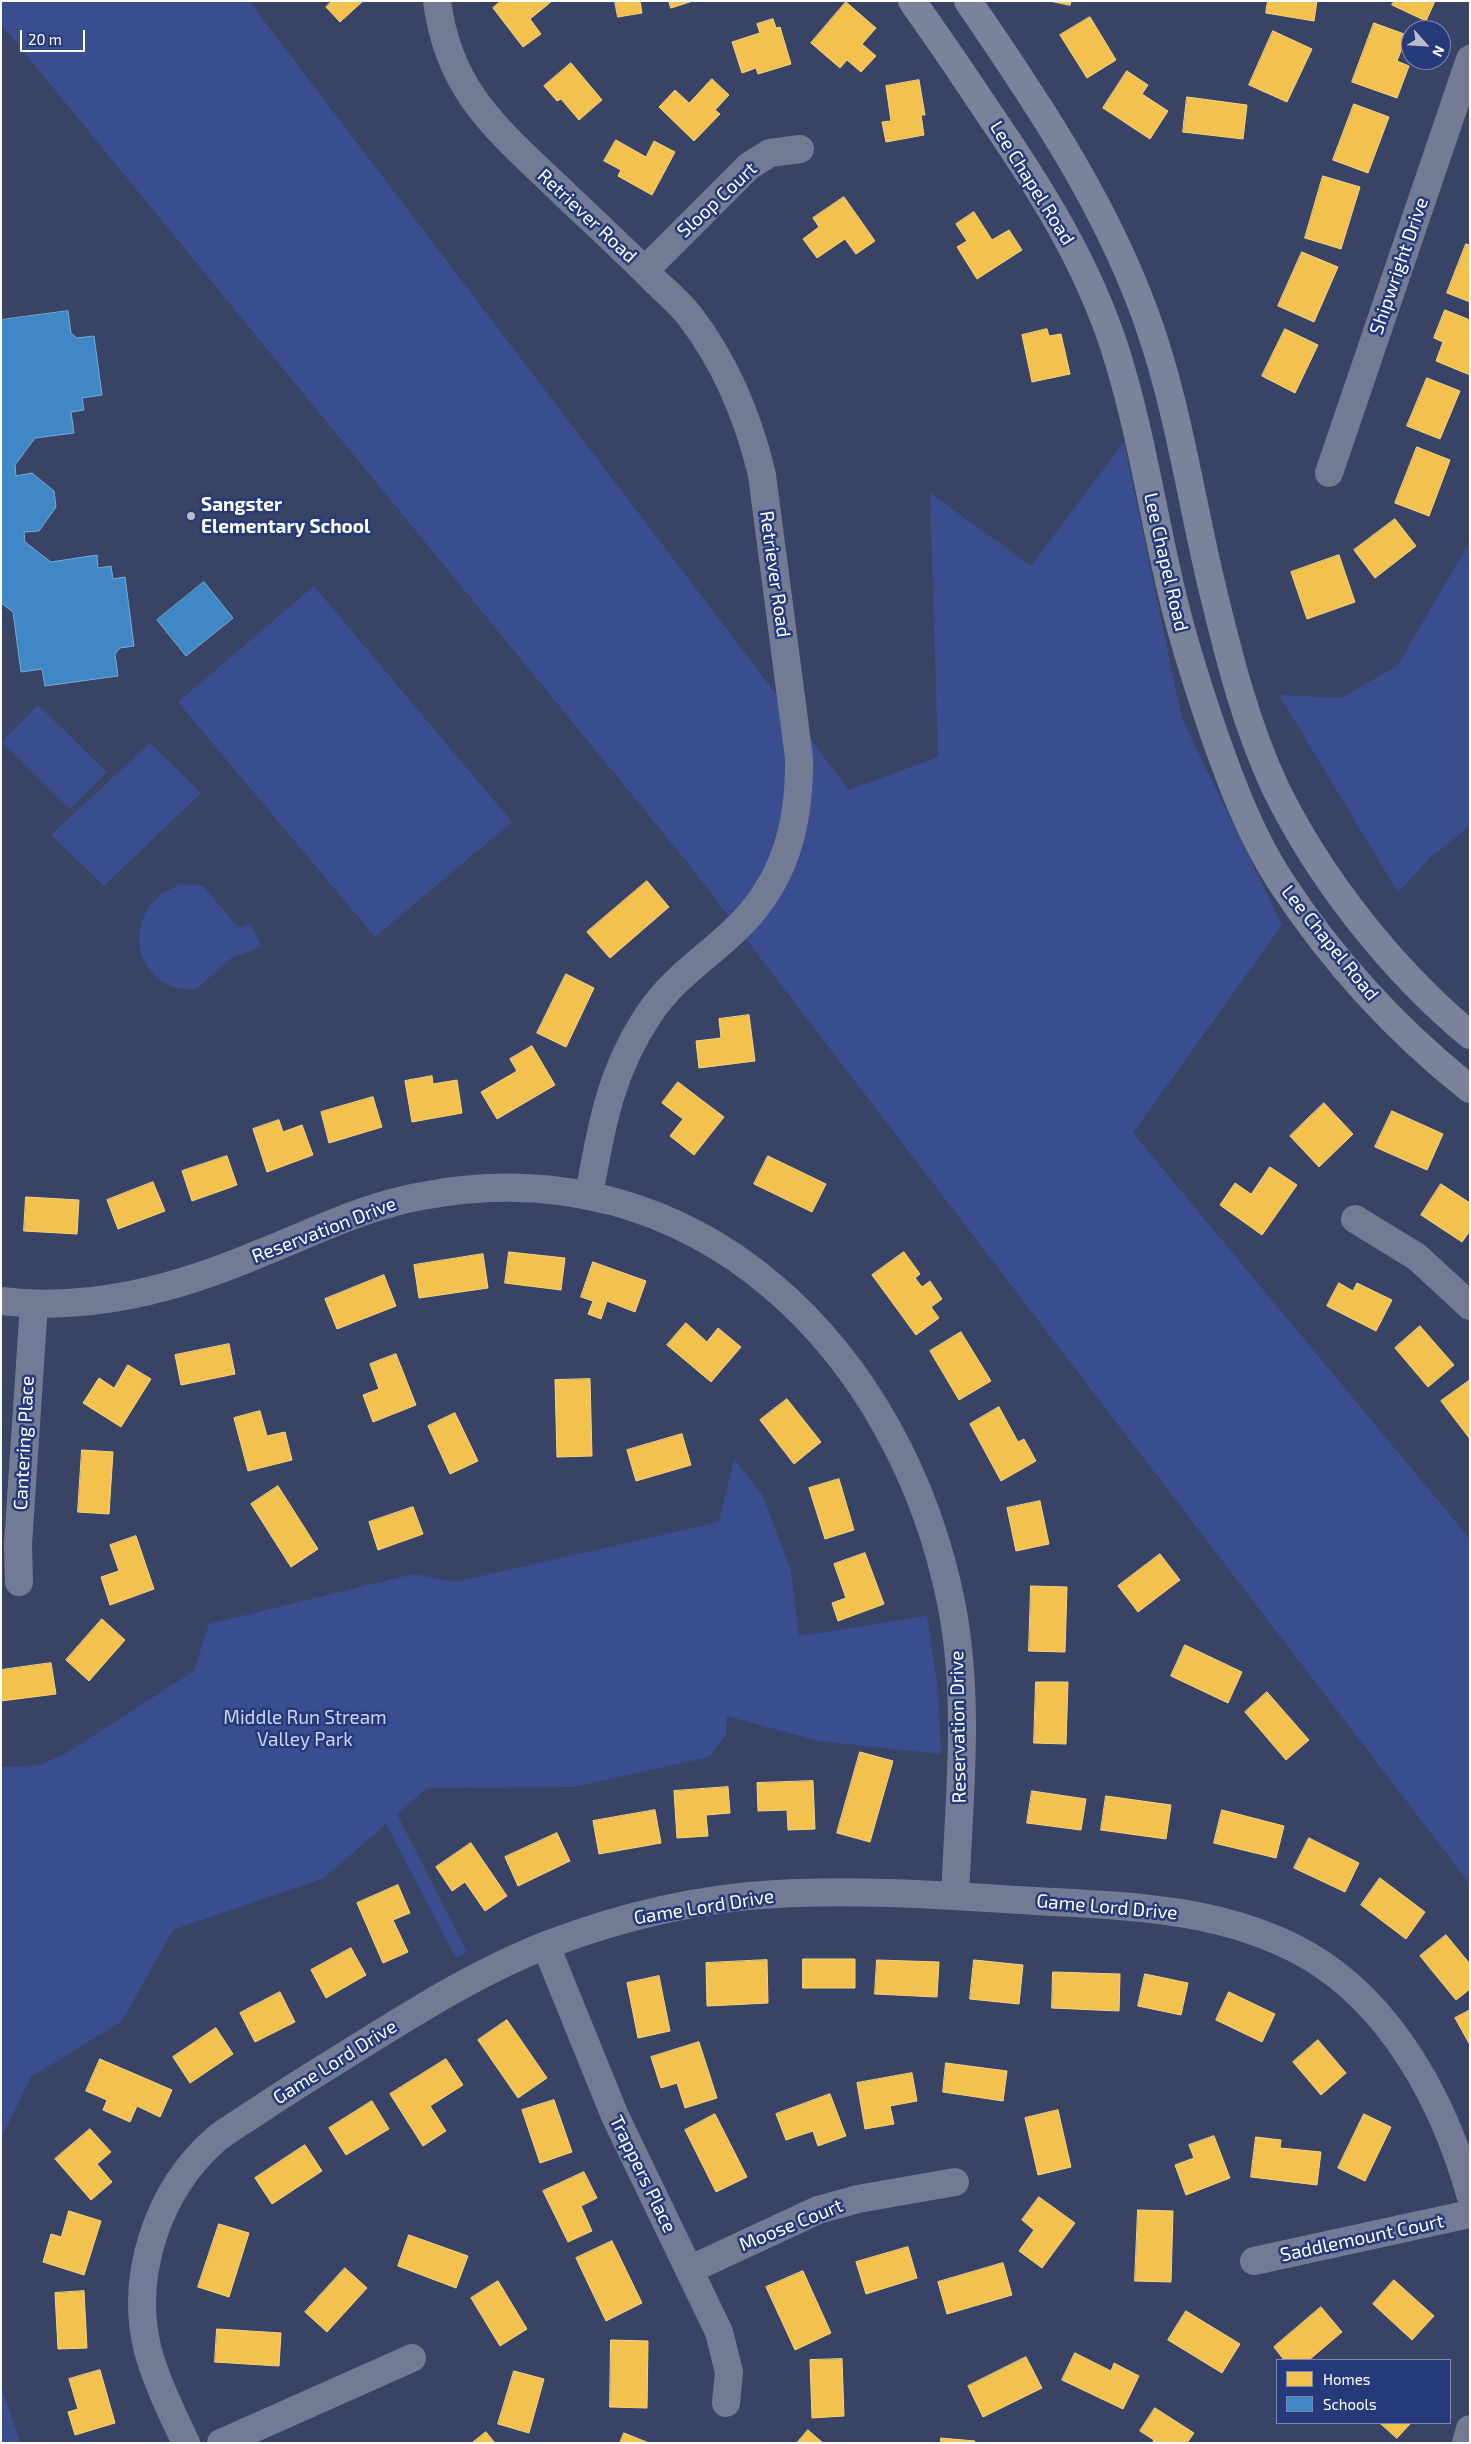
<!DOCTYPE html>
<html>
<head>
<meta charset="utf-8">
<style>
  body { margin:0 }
  #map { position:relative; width:1471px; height:2444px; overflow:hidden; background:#394365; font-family:"Exo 2",sans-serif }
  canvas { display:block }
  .frame { position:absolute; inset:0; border:2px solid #fff; pointer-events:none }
  .legend { position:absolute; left:1276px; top:2359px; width:175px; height:65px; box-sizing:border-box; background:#263978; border:1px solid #7d88ae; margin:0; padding:6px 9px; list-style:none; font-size:15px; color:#fff }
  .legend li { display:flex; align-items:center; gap:10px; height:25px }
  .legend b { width:25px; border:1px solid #7d88ae }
  .north { position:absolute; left:1401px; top:20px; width:50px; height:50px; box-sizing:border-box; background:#263978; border:1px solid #7d88ae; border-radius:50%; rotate:116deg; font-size:14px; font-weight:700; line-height:20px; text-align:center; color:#fff }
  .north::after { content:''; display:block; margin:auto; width:18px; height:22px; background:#babdc9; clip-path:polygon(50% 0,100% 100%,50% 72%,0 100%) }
  .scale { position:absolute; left:20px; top:30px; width:65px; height:22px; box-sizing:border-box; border:2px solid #fff; border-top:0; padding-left:6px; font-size:15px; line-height:18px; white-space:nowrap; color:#fff; -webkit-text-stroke:4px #263978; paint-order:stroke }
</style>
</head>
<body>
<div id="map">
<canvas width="1471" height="2444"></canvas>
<div class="frame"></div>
<ul class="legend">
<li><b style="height:14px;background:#f2c14e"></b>Homes</li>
<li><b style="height:14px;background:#3f88c5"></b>Schools</li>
</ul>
<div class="north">N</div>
<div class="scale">20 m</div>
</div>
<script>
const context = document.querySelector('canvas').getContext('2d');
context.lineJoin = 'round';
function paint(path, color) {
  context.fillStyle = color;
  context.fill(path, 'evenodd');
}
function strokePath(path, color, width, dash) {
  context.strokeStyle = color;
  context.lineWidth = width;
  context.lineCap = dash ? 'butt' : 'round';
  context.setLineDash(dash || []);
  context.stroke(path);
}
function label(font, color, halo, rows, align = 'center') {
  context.font = font + ' "Exo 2",sans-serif';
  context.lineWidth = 5;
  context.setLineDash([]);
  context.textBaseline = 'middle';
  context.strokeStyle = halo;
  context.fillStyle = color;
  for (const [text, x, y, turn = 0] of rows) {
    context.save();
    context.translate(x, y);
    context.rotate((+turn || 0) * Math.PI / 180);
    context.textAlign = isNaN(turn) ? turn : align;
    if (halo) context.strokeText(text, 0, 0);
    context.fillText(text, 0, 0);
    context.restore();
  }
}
const green = new Path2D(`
  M 1,1 L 249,1 L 849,790 L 938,757 L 930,493 L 1031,566 L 1124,442 L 1182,719 L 1282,925 L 1133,1133 L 1470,1539 L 1470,1884 L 687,862 L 1,24 Z
  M 1470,542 L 1470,826 L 1431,857 L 1398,892 L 1279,695 L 1341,698 L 1397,666 Z
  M 314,586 L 512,822 L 375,937 L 178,702 Z
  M 38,705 L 107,772 L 70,809 L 2,742 Z
  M 150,743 L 201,793 L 104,886 L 51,835 Z
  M 180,884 L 203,886 L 238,927 L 250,924 L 261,945 L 243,955 L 235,955 L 196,989 C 145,994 120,933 157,898 C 163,892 173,888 180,884 Z
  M 734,1459 L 763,1496 L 791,1571 L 799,1636 L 927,1616 L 938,1689 L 941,1754 L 819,1741 L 727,1716 L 726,1735 L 709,1757 L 574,1787 L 427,1788 L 397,1814 L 467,1952 L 456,1958 L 386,1824 L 324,1878 L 173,1930 L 122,2021 L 31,2077 L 1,2139 L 1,1767 L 41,1765 L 68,1752 L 194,1671 L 209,1624 L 414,1574 L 455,1582 L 719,1522 Z
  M 1,2386 L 20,2443 L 1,2443 Z`);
const homes = new Path2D(`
  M 332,1 L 363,1 L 340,22 L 326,7 Z
  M 501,1 L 552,1 L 530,19 L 541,34 L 523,47 L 493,8 Z
  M 615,1 L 640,1 L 642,13 L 618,17 Z
  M 669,1 L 693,1 L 671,8 Z
  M 1050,1 L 1071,1 L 1070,5 Z
  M 1268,1 L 1317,1 L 1314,21 L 1266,13 Z
  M 1394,1 L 1435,1 L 1426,21 L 1392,5 Z
  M 846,2 L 876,28 L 862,44 L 876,56 L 861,72 L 847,60 L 840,68 L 811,43 Z
  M 1090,17 L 1116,60 L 1087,78 L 1060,35 Z
  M 773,19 L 776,28 L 780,27 L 791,64 L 758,74 L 756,68 L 742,73 L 732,42 L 760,33 L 757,24 Z
  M 1374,23 L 1407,35 L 1397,61 L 1409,66 L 1397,98 L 1352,82 Z
  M 1273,31 L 1312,49 L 1287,102 L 1249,85 Z
  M 571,63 L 602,100 L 579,120 L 561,99 L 557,101 L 544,86 Z
  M 1127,71 L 1148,85 L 1142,94 L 1168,111 L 1150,139 L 1103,108 Z
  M 712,79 L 729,95 L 715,110 L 720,114 L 694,141 L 659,107 L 675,90 L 689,103 Z
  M 919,80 L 925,115 L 921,115 L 924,135 L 886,142 L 882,122 L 891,121 L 886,86 Z
  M 1187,97 L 1247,105 L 1243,139 L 1183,132 Z
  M 1354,104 L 1389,117 L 1368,173 L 1333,160 Z
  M 616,140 L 646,157 L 654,141 L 675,152 L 652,195 L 618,176 L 621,170 L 604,161 Z
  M 1323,176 L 1360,187 L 1341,249 L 1305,238 Z
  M 844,197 L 875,241 L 856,254 L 845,239 L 817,258 L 803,239 L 819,227 L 813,218 Z
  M 974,212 L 992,240 L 1009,230 L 1022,250 L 977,279 L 957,247 L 967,241 L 956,224 Z
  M 1466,244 L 1470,245 L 1470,302 L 1447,293 Z
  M 1302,252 L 1338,267 L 1314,322 L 1278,306 Z
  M 1445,310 L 1470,320 L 1470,375 L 1436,361 L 1443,342 L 1434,338 Z
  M 1047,329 L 1049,336 L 1061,334 L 1070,374 L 1032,382 L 1022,335 Z
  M 1285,329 L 1318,345 L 1295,393 L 1262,376 Z
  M 1427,378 L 1460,391 L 1440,439 L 1407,426 Z
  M 1417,447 L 1450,460 L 1429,516 L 1395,503 Z
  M 1395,519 L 1416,546 L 1375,578 L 1354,550 Z
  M 1339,555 L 1355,602 L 1307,619 L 1291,572 Z
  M 647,881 L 669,907 L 610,958 L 587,932 Z
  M 566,974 L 594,988 L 566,1047 L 537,1033 Z
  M 749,1015 L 755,1061 L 699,1068 L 696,1041 L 721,1038 L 719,1019 Z
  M 532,1046 L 555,1085 L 497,1119 L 481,1092 L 517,1071 L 510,1059 Z
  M 432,1076 L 433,1084 L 457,1080 L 462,1113 L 412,1122 L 405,1081 Z
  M 678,1082 L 724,1117 L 694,1155 L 670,1136 L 683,1119 L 662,1103 Z
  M 373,1097 L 382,1127 L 329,1143 L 321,1112 Z
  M 1324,1103 L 1353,1134 L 1319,1167 L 1290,1136 Z
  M 1392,1111 L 1443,1134 L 1427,1170 L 1375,1147 Z
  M 279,1120 L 283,1132 L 302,1125 L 313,1155 L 267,1172 L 253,1129 Z
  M 227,1156 L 237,1185 L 192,1201 L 182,1171 Z
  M 768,1156 L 826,1184 L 812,1212 L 754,1184 Z
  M 1270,1167 L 1297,1185 L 1262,1235 L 1220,1205 L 1235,1183 L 1251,1194 Z
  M 153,1182 L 165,1211 L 118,1229 L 107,1200 Z
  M 1441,1184 L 1470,1203 L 1470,1231 L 1462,1242 L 1421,1215 Z
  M 26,1197 L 79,1200 L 77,1234 L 24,1231 Z
  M 509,1252 L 565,1258 L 561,1290 L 505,1283 Z
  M 904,1252 L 920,1274 L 915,1278 L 922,1287 L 930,1281 L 942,1299 L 931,1307 L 939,1318 L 916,1335 L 872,1275 Z
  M 483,1254 L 488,1288 L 419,1298 L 414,1265 Z
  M 593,1262 L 646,1281 L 635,1312 L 607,1301 L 601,1319 L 588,1314 L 593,1301 L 581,1297 Z
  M 384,1275 L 396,1306 L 337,1329 L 325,1299 Z
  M 1339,1283 L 1353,1291 L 1357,1283 L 1392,1300 L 1376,1331 L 1327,1306 Z
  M 686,1323 L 707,1342 L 718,1328 L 741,1347 L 711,1382 L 667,1345 Z
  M 1420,1326 L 1454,1365 L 1428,1387 L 1395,1348 Z
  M 961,1332 L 991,1381 L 959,1400 L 930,1351 Z
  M 229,1344 L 235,1374 L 181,1385 L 175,1355 Z
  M 396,1354 L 416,1405 L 373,1422 L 363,1395 L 379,1389 L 370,1364 Z
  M 128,1365 L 151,1379 L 121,1427 L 83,1403 L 99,1378 L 114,1388 Z
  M 590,1379 L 592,1456 L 557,1457 L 555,1380 Z
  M 1470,1380 L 1470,1439 L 1441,1401 Z
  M 787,1399 L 821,1442 L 794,1464 L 760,1420 Z
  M 999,1407 L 1018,1442 L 1024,1439 L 1036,1461 L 1001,1481 L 970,1424 Z
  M 260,1411 L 267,1436 L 285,1432 L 292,1460 L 248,1471 L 234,1418 Z
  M 455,1413 L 478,1461 L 450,1474 L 428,1426 Z
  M 682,1434 L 691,1465 L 636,1481 L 627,1450 Z
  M 82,1450 L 113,1452 L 109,1514 L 78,1512 Z
  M 839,1479 L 854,1530 L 825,1539 L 809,1488 Z
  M 278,1486 L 318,1549 L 291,1567 L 251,1504 Z
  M 1040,1501 L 1049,1544 L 1016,1551 L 1007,1508 Z
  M 413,1507 L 423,1534 L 378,1550 L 369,1522 Z
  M 136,1536 L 154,1589 L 110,1605 L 101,1577 L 119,1571 L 110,1545 Z
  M 865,1553 L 884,1604 L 838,1621 L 832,1603 L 846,1598 L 834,1564 Z
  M 1160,1554 L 1180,1580 L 1138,1612 L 1118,1586 Z
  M 1031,1586 L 1067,1587 L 1065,1652 L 1029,1651 Z
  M 102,1619 L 125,1640 L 89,1681 L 66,1660 Z
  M 1185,1645 L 1242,1672 L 1228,1703 L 1171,1676 Z
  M 51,1663 L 56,1694 L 1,1701 L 1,1670 Z
  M 1036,1682 L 1068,1682 L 1066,1744 L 1034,1743 Z
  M 1267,1692 L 1309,1740 L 1286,1760 L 1245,1712 Z
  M 860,1752 L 893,1761 L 870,1842 L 837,1833 Z
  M 813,1781 L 815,1829 L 788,1830 L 787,1810 L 758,1811 L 757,1783 Z
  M 728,1787 L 730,1813 L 706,1815 L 708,1836 L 677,1838 L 674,1791 Z
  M 1032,1791 L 1086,1799 L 1081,1830 L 1027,1823 Z
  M 1106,1796 L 1171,1805 L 1166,1839 L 1101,1830 Z
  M 655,1810 L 661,1843 L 599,1854 L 593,1821 Z
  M 1222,1810 L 1284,1826 L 1276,1858 L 1214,1843 Z
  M 557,1833 L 570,1861 L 518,1886 L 505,1857 Z
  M 1309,1838 L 1359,1863 L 1345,1892 L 1294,1868 Z
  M 471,1843 L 507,1896 L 485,1911 L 465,1882 L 452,1891 L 436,1867 Z
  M 1380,1878 L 1425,1912 L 1406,1939 L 1361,1905 Z
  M 398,1885 L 410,1913 L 393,1920 L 408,1952 L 383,1963 L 357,1903 Z
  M 1446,1935 L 1470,1964 L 1470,1989 L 1456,2000 L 1420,1956 Z
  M 351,1948 L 366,1975 L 326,1998 L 311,1970 Z
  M 803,1959 L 855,1959 L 855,1988 L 803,1988 Z
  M 767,1960 L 768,2003 L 707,2006 L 706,1963 Z
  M 877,1960 L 939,1962 L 937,1997 L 875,1994 Z
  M 974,1960 L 1023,1965 L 1019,2004 L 970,1999 Z
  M 1053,1972 L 1120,1974 L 1119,2011 L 1052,2008 Z
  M 1145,1974 L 1188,1983 L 1181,2015 L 1138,2006 Z
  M 659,1976 L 670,2031 L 638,2038 L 627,1983 Z
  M 280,1992 L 295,2022 L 255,2042 L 240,2013 Z
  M 1229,1992 L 1275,2014 L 1262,2042 L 1216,2020 Z
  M 1470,2010 L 1470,2045 L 1455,2018 Z
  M 507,2020 L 547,2078 L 518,2098 L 478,2040 Z
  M 216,2028 L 233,2054 L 190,2083 L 173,2057 Z
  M 1318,2040 L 1346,2073 L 1321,2095 L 1293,2062 Z
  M 699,2042 L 717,2098 L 685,2108 L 677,2083 L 661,2088 L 651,2057 Z
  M 100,2059 L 172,2090 L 160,2117 L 137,2106 L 130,2122 L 103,2110 L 107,2100 L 86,2091 Z
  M 446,2059 L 463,2085 L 430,2106 L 446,2131 L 423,2146 L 390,2094 Z
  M 946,2063 L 1007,2071 L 1003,2101 L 943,2092 Z
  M 912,2073 L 917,2101 L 890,2106 L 894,2124 L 865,2129 L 857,2083 Z
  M 830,2094 L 846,2136 L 818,2146 L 813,2131 L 786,2140 L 776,2114 Z
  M 554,2100 L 572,2152 L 540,2163 L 522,2110 Z
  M 372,2101 L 389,2129 L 346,2155 L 329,2128 Z
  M 1058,2110 L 1071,2167 L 1038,2175 L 1025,2118 Z
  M 715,2114 L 747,2177 L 716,2192 L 685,2130 Z
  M 1364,2114 L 1391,2127 L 1365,2181 L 1338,2168 Z
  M 90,2129 L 111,2152 L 97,2164 L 112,2182 L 91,2200 L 55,2159 Z
  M 1214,2136 L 1230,2178 L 1186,2195 L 1175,2165 L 1194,2158 L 1189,2145 Z
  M 1256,2137 L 1281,2140 L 1280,2148 L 1321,2152 L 1317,2185 L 1251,2177 Z
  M 305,2145 L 322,2171 L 272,2204 L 255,2178 Z
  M 584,2172 L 597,2198 L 581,2206 L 592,2231 L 568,2242 L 543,2191 Z
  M 1039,2197 L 1075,2223 L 1042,2268 L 1019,2251 L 1034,2230 L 1022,2220 Z
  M 1138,2210 L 1173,2211 L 1171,2282 L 1135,2281 Z
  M 69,2211 L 101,2221 L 84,2275 L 43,2262 L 51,2234 L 61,2237 Z
  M 219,2224 L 249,2233 L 229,2297 L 198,2287 Z
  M 409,2235 L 468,2256 L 456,2288 L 398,2266 Z
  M 612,2241 L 642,2303 L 606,2321 L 576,2258 Z
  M 908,2247 L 917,2278 L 866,2294 L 856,2262 Z
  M 1003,2263 L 1012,2295 L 947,2314 L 938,2282 Z
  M 345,2268 L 367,2288 L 327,2332 L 305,2312 Z
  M 803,2271 L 831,2333 L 795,2350 L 766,2287 Z
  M 1394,2280 L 1434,2316 L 1412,2340 L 1373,2304 Z
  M 498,2281 L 527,2329 L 500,2346 L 471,2298 Z
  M 84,2291 L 87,2348 L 58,2349 L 55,2293 Z
  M 1321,2307 L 1342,2332 L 1309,2360 L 1284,2360 L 1274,2347 Z
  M 1186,2311 L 1240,2344 L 1222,2373 L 1168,2340 Z
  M 217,2329 L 281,2333 L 279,2366 L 215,2362 Z
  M 611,2340 L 648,2341 L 647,2408 L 610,2407 Z
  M 1075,2353 L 1111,2371 L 1114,2363 L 1139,2376 L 1123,2409 L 1062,2380 Z
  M 1026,2357 L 1042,2388 L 983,2417 L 968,2386 Z
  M 842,2359 L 844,2416 L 812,2418 L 810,2360 Z
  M 100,2370 L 115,2423 L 75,2435 L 68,2412 L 78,2409 L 69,2379 Z
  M 514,2371 L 544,2379 L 529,2433 L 498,2424 Z
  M 1155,2408 L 1194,2433 L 1187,2443 L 1152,2443 L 1154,2440 L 1140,2431 Z
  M 1380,2423 L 1411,2423 L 1397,2438 Z
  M 808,2430 L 823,2443 L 797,2443 Z
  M 486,2432 L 495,2443 L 472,2443 Z
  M 624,2433 L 649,2443 L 620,2443 Z
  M 941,2438 L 975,2441 L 974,2443 L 941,2443 Z`);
const schools = new Path2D(`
  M 68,311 L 71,333 L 77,338 L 94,336 L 102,395 L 82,398 L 84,410 L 71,412 L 74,433 L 35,438 L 15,465 L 16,476 L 32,473 L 54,491 L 56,507 L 39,531 L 24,532 L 25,542 L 51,562 L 97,555 L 98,568 L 111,566 L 113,579 L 125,577 L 134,646 L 120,648 L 115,654 L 118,676 L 45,686 L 42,669 L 21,672 L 13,612 L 1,603 L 1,320 Z
  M 204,582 L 233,618 L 186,656 L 157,620 Z`);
const minor = new Path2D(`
  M 437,1 C 448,87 492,125 551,181 C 586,215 623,248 657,283 C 668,293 680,304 689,315 C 726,363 748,416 762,475 L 799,758 C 800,824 785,883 735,930 C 706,958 672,979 649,1014 C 610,1072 601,1128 589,1195
  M 645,270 L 749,166 L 770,153 L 800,149
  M 1329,473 L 1470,59
  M 1355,1219 L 1417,1257 L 1470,1306
  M 1,1301 C 91,1312 179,1288 261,1253 C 314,1232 365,1206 422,1196 C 698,1143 902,1351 952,1607 C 970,1702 959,1801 955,1896
  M 19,1582 L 18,1544 L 34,1304
  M 546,1946 L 615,2116 L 719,2332 L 729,2372 L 726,2403
  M 1254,2261 L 1470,2214
  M 689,2270 L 818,2210 L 858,2199 L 955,2182
  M 186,2443 C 172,2413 157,2383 148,2351 C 129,2275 158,2190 216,2139 C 227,2130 241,2122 253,2114 C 283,2094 313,2075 344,2056 C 410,2015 476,1972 549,1944 C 621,1917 699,1898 776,1894 C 862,1889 950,1896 1036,1901 C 1129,1906 1224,1908 1307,1955 C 1392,2004 1444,2102 1470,2194
  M 221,2443 L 412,2358
  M 1466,2443 L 1470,2429`);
const major = new Path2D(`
  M 912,1 C 939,39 965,77 990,115 C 1040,188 1086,261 1114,346 C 1141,429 1153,517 1174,602 C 1185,647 1199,690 1214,734 C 1232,785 1251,836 1281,882 C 1332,960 1397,1031 1470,1089
  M 968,1 C 1040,106 1112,213 1152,334 C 1180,418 1192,505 1213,591 C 1229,657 1246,725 1275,787 C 1319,878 1392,970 1470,1035`);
const markers = [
  [191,516,5,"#babdc9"]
];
const streetNames = [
  ["Lee Chapel Road",1032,183,58],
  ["Sloop Court",717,200,-43],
  ["Retriever Road",587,216,43],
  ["Shipwright Drive",1399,266,-71],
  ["Lee Chapel Road",1166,562,77],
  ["Retriever Road",775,574,82],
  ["Lee Chapel Road",1330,943,51],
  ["Reservation Drive",324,1230,-21],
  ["Cantering Place",24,1443,-87],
  ["Reservation Drive",958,1727,-91],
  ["Game Lord Drive",704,1907,-9],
  ["Game Lord Drive",1107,1907,5],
  ["Game Lord Drive",335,2062,-32],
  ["Trappers Place",643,2174,64],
  ["Moose Court",791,2225,-22],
  ["Saddlemount Court",1362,2238,-12]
];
const poiNames = [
  ["Sangster",201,505],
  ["Elementary School",201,527]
];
const parkNames = [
  ["Middle Run Stream",305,1718],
  ["Valley Park",305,1740]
];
paint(green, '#3a4e8f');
paint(homes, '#f2c14e');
strokePath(homes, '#f6d483', 1);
paint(schools, '#3f88c5');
strokePath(schools, '#79acd6', 1);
strokePath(minor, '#737a94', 28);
strokePath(major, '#7b839b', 28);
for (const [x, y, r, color] of markers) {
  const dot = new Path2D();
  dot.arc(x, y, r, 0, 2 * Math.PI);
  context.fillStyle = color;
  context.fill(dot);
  strokePath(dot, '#263978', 2);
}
label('19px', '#fff', '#263978', streetNames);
label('bold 19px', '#fff', '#263978', poiNames, 'left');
label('19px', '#cbd4f3', '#263978', parkNames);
</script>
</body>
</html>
